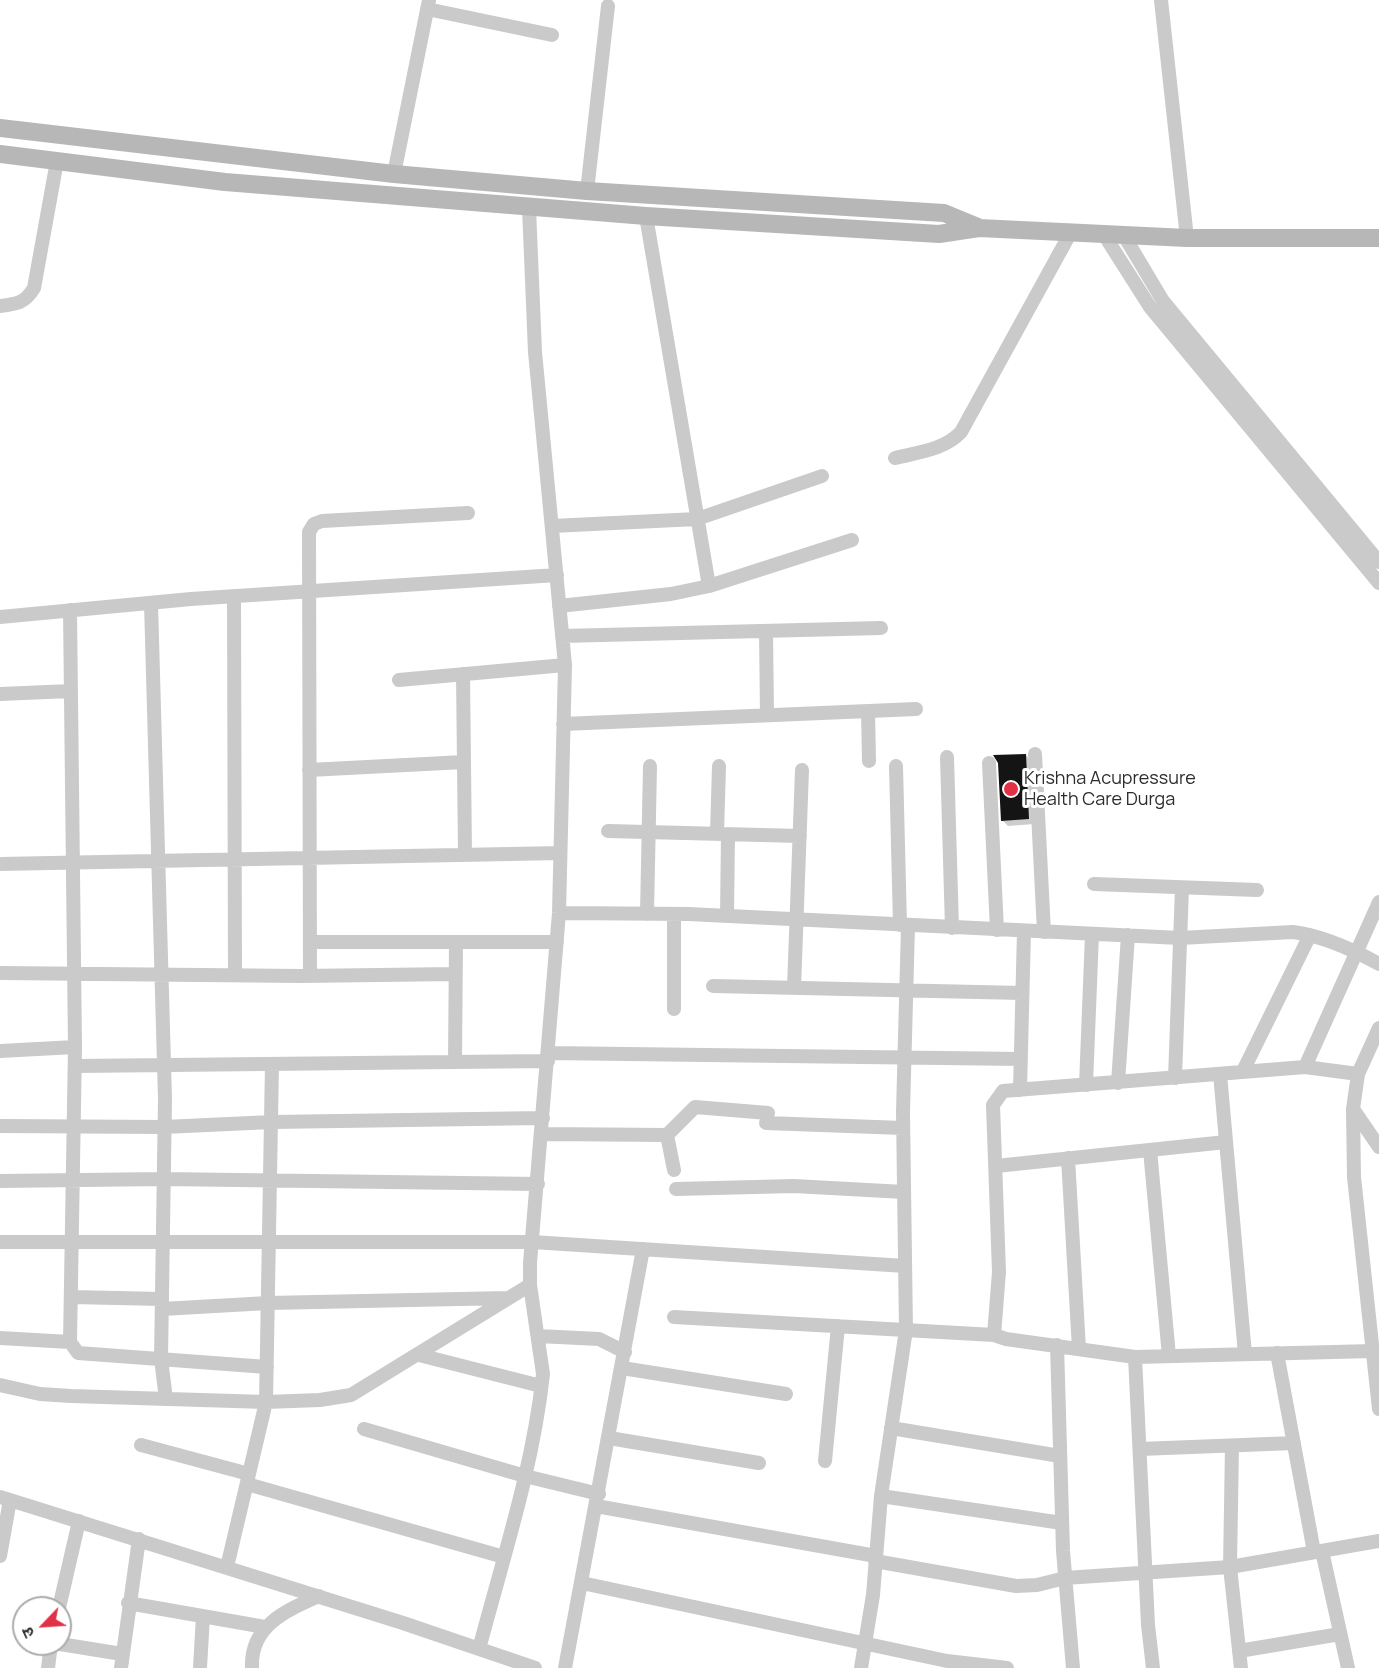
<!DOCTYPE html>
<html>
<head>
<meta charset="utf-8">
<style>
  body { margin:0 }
  #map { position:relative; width:1379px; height:1668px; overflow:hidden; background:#fff; font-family:Manrope,"Noto Sans Devanagari",sans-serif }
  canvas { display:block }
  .north { position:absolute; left:12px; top:1596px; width:60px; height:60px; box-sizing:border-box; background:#fff; border:2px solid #ababab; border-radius:50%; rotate:245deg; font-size:16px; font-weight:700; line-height:24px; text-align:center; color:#2d2d2d }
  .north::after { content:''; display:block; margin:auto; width:21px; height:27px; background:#e23146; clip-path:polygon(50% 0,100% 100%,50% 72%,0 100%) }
</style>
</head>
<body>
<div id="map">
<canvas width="1379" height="1668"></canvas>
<div class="north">उ</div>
</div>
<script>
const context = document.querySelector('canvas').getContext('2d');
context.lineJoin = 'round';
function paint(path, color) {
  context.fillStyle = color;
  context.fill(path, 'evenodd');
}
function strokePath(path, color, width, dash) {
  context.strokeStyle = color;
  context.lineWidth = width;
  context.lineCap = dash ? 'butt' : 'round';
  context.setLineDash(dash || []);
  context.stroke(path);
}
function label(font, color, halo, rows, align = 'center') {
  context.font = font + ' Manrope,sans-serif';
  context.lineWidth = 6;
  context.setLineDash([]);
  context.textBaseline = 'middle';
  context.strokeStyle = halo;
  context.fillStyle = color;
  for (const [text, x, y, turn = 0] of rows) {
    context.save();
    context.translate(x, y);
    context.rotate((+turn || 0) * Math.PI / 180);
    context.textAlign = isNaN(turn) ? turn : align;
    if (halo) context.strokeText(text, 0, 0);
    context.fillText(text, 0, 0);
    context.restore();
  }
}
const shadow = new Path2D(`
  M 1026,755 L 1031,761 L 1034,824 L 1008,826 L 1002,820 Z`);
const building = new Path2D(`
  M 1026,754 L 1029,819 L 1001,821 L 998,763 L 993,755 Z`);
const minor = new Path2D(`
  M 1161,0 L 1187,238
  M 427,9 L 552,35
  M 394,174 L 429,0
  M 587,191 L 608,6
  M 646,216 L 709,586
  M 1103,233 L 1150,307 L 1379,583
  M 1123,234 L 1163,301 L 1379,562
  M 0,306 C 17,304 25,303 34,288 L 57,161
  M 895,458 C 919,452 944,450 961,432 L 1071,232
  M 552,526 L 697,519 L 822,476
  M 234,596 L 235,975
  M 151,603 L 165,1099 L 161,1359 L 166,1399
  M 559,606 L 671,594 L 709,586 L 852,540
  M 70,610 L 75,1047 L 70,1342 L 78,1353 L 267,1367
  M 0,617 L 191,599 L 557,575
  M 766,631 L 767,715
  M 562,636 L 881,628
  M 463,674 L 465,854
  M 399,680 L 565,665
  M 0,694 L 71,691
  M 868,711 L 869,761
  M 563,724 L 916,709
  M 1035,754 L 1044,932
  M 947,757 L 952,928
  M 989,763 L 997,930
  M 896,766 L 900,925
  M 309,770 L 464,762
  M 608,831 L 800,836
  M 717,834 L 719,766
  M 0,864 L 560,853
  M 1094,884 L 1257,890
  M 559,913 L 688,914 L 1180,938 L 1293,932 C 1323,936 1352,949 1379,964
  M 647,914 L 650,766
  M 674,914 L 674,1009
  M 727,916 L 728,834
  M 310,942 L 557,942
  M 0,973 L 301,976 L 455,974
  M 310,976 L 309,532 L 314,524 L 322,521 L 468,513
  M 713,986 L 1022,993
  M 794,988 L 802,770
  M 1379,1028 L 1358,1074 L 1353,1109 L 1354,1177 L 1379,1409
  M 0,1051 L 75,1047
  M 548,1053 L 1021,1059
  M 455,1062 L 456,942
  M 75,1066 L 548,1061
  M 1305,1067 L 1379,902
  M 1243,1071 L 1310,935
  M 1220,1074 L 1245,1354
  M 1175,1078 L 1182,888
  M 1118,1083 L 1128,935
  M 1086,1085 L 1092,934
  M 1020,1090 L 1024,931
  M 1353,1109 L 1379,1147
  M 766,1123 L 903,1128
  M 0,1126 L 164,1127 L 272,1122 L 543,1118
  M 542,1134 L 667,1135
  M 1150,1150 L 1169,1356
  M 1068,1158 L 1079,1349
  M 996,1166 L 1226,1142
  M 674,1170 L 667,1135 L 695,1107 L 768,1113
  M 0,1181 L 163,1179 L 538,1184
  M 676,1189 L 794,1186 L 904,1192
  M 0,1242 L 532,1242 L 905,1266
  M 71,1297 L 162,1299
  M 162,1309 L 268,1303 L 508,1298
  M 674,1317 L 994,1335 L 1006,1339 L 1135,1357 L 1373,1351
  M 994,1335 L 999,1272 L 993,1105 L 1003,1091 L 1305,1067 L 1358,1074
  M 538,1336 L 599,1339 L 625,1352
  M 0,1338 L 70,1342
  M 1057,1345 L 1063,1551 L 1073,1668
  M 1277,1353 L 1314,1552
  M 419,1355 L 541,1386
  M 1135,1357 L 1148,1625 L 1153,1668
  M 622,1368 L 786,1394
  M 0,1385 L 40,1394 L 71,1396 L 266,1402 L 320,1400 L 351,1395 L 530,1285
  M 891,1428 L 1060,1456
  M 364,1429 L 525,1476 L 599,1494
  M 609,1438 L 759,1463
  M 141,1445 L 249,1474
  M 1232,1446 L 1230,1567 L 1241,1668
  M 1140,1449 L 1294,1443
  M 825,1461 L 838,1326
  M 247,1484 L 504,1557
  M 881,1496 L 1062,1523
  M 0,1497 L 403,1623 L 535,1668
  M 596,1506 L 876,1556
  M 1322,1551 L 1348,1668
  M 0,1556 L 10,1500
  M 875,1561 L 1016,1586 L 1037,1585 L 1065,1578 L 1230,1567 L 1379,1541
  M 227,1567 L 266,1402 L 272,1064
  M 582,1583 L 947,1661 L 1007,1668
  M 128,1603 L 265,1627
  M 59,1608 L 79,1521
  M 60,1644 L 122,1654
  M 479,1649 C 503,1558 533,1468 543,1374 L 530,1285 L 530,1263 L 559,913 L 565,665 L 535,352 L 529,208
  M 1239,1651 L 1340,1634
  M 48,1668 L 51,1644
  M 121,1668 L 139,1539
  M 200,1668 L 203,1616
  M 252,1668 C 250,1626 285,1611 319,1596
  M 565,1668 L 643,1249
  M 861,1668 L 873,1595 L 881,1496 L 906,1330 L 903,1112 L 908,926`);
const secondary = new Path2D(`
  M 0,128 L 394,174 L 587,191 L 944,213 L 978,227
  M 0,154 L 225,182 L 646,216 L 939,234 L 979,228 L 1187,238 L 1379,238`);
const markers = [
  [1011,789,8,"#e23146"]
];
const poiNames = [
  ["Krishna Acupressure",1024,779],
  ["Health Care Durga",1024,800]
];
paint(shadow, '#0003');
paint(building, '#141414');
strokePath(minor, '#cacaca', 14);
strokePath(secondary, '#b7b7b7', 18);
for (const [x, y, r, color] of markers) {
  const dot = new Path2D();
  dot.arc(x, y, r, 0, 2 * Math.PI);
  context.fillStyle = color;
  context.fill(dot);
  strokePath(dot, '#fff', 2);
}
label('18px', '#2d2d2d', '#fff', poiNames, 'left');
</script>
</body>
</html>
